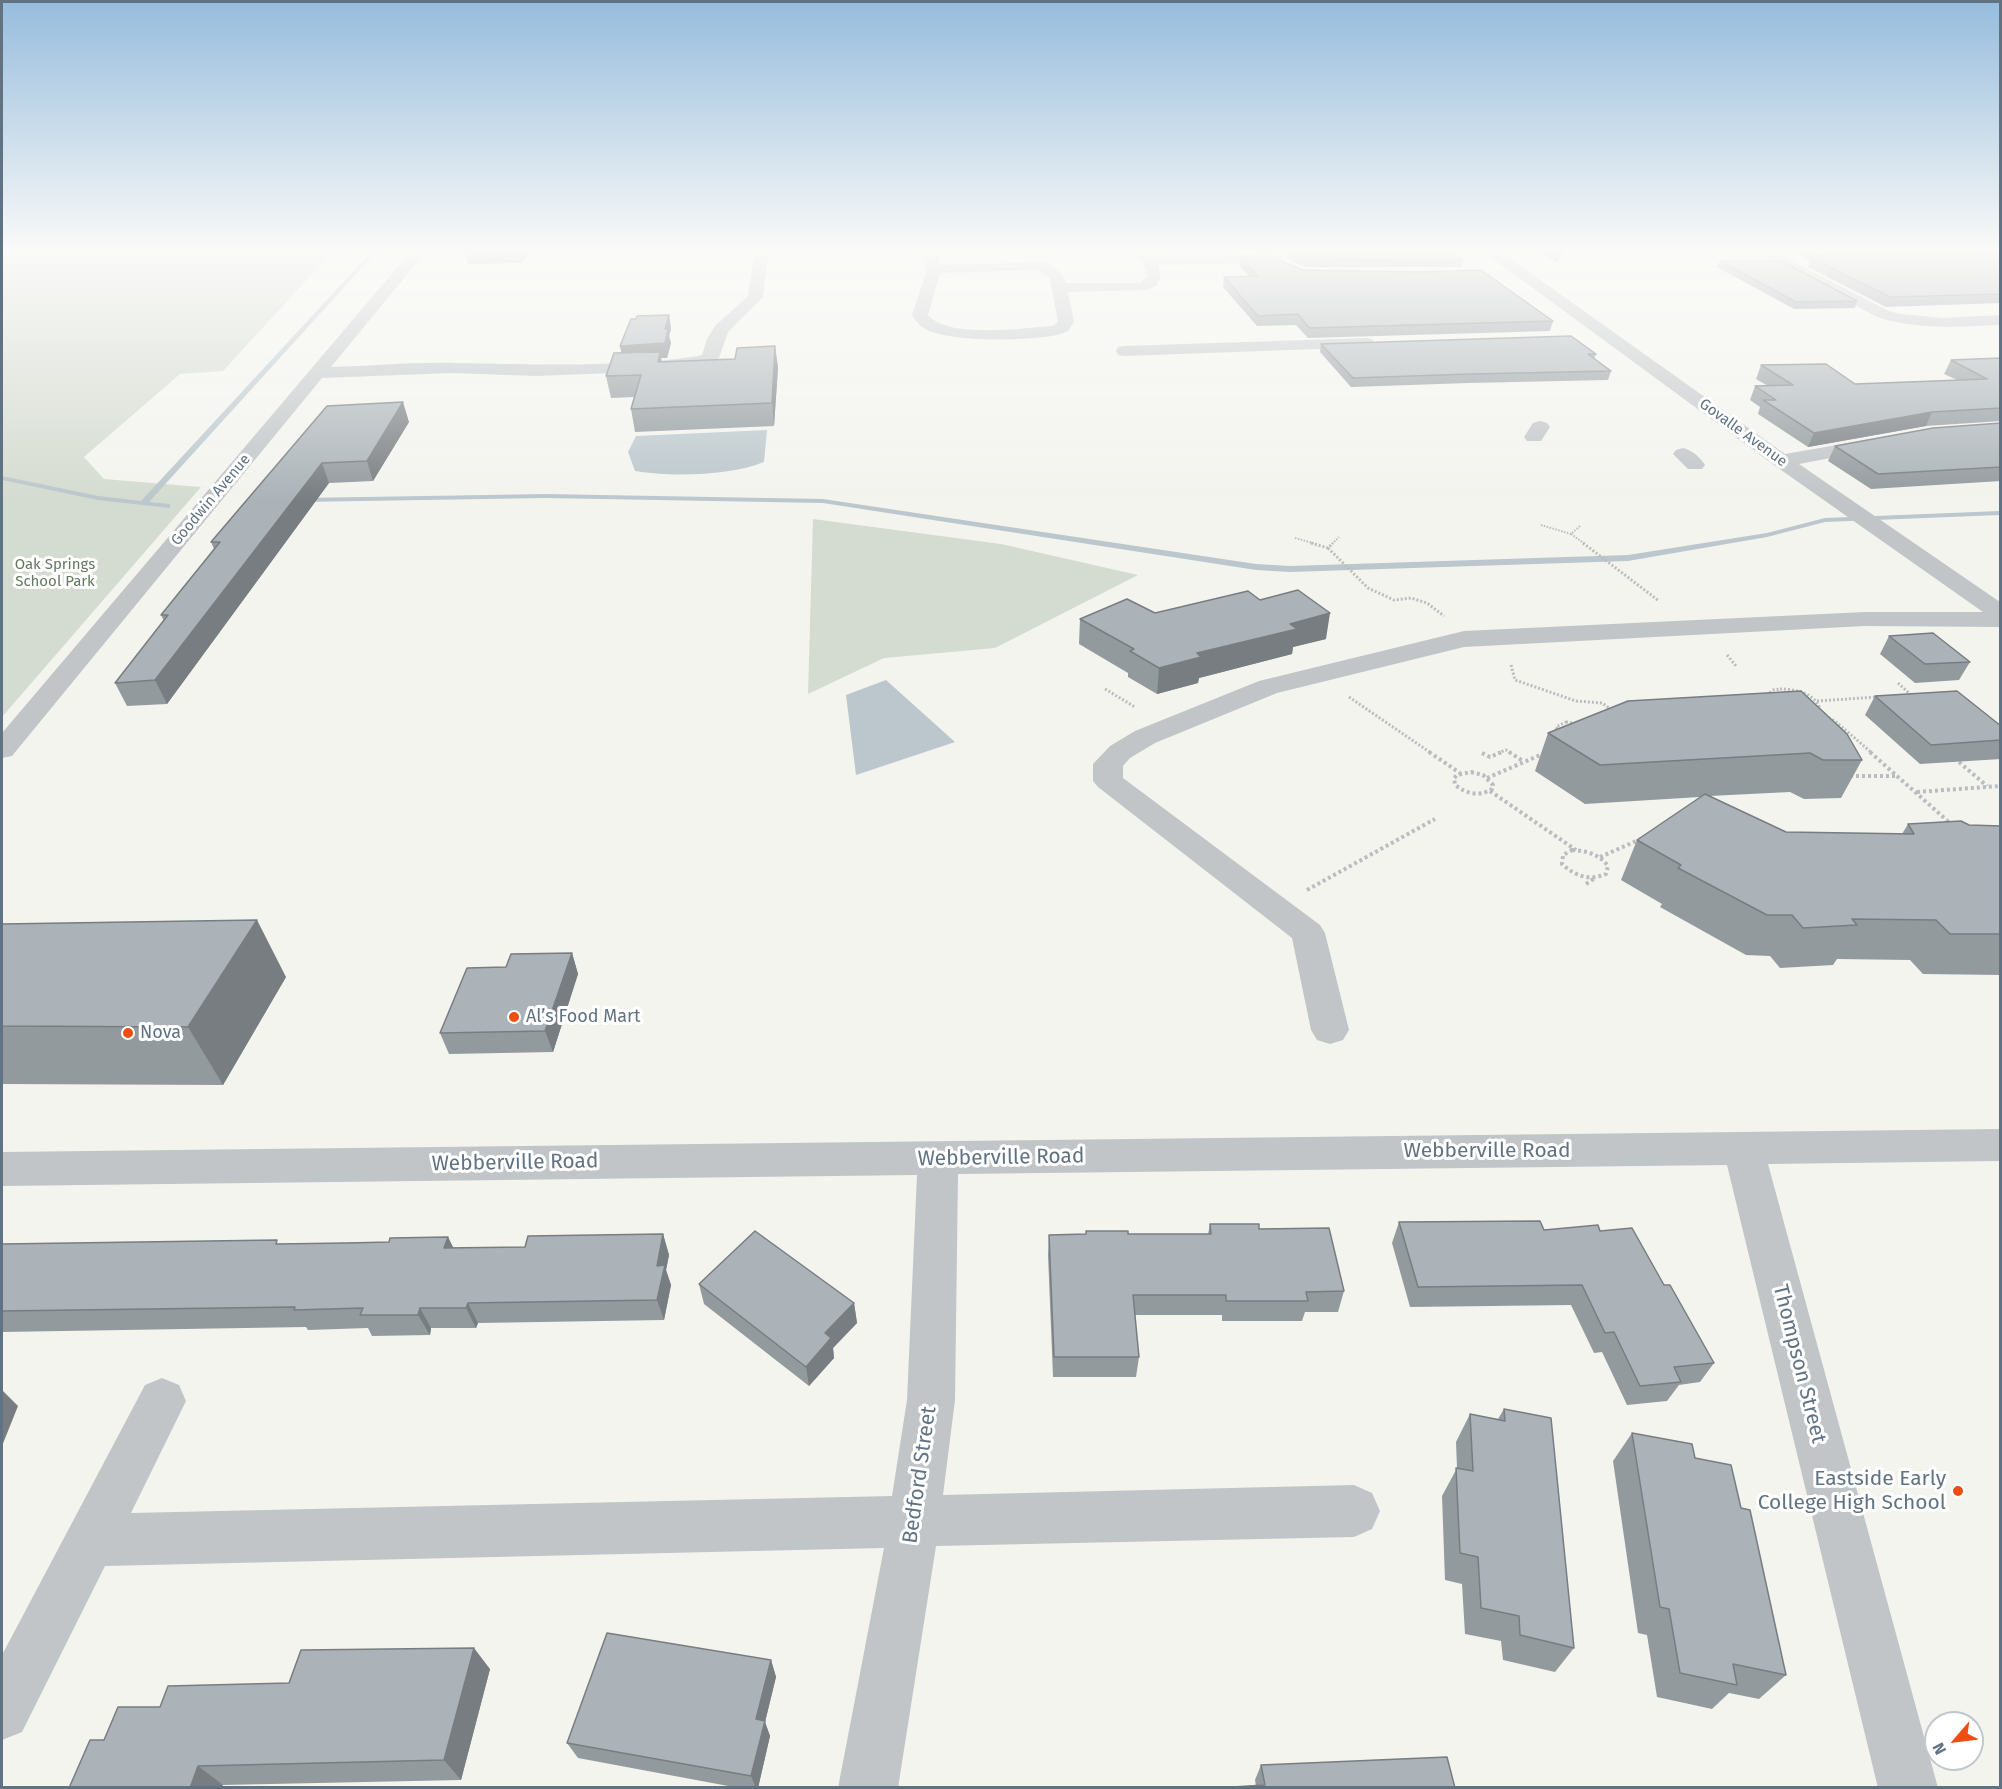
<!DOCTYPE html>
<html>
<head>
<meta charset="utf-8">
<style>
  body { margin:0 }
  #map { position:relative; width:2002px; height:1789px; overflow:hidden; background:#f4f4ef; font-family:"Fira Sans",sans-serif }
  canvas { display:block }
  .frame { position:absolute; inset:0; border:3px solid #617383; pointer-events:none }
  .north { position:absolute; left:1924px; top:1711px; width:60px; height:60px; box-sizing:border-box; background:#fff; border:2px solid #c0c7cd; border-radius:50%; rotate:242deg; font-size:16px; font-weight:700; line-height:24px; text-align:center; color:#617383 }
  .north::after { content:''; display:block; margin:auto; width:21px; height:27px; background:#ef4d14; clip-path:polygon(50% 0,100% 100%,50% 72%,0 100%) }
</style>
</head>
<body>
<div id="map">
<canvas width="2002" height="1789"></canvas>
<div class="frame"></div>
<div class="north">N</div>
</div>
<script>
const context = document.querySelector('canvas').getContext('2d');
context.lineJoin = 'round';
function paint(path, color) {
  context.fillStyle = color;
  context.fill(path, 'evenodd');
}
function strokePath(path, color, width, dash) {
  context.strokeStyle = color;
  context.lineWidth = width;
  context.lineCap = dash ? 'butt' : 'round';
  context.setLineDash(dash || []);
  context.stroke(path);
}
function label(font, color, halo, rows, align = 'center') {
  context.font = font + ' "Fira Sans",sans-serif';
  context.lineWidth = 6;
  context.setLineDash([]);
  context.textBaseline = 'middle';
  context.strokeStyle = halo;
  context.fillStyle = color;
  for (const [text, x, y, turn = 0] of rows) {
    context.save();
    context.translate(x, y);
    context.rotate((+turn || 0) * Math.PI / 180);
    context.textAlign = isNaN(turn) ? turn : align;
    if (halo) context.strokeText(text, 0, 0);
    context.fillText(text, 0, 0);
    context.restore();
  }
}
const green = new Path2D(`
  M 2,250 L 334,250 L 223,371 L 180,374 L 84,457 L 104,479 L 201,487 L 2,717 Z
  M 813,519 L 1001,544 L 1138,575 L 995,648 L 884,658 L 808,694 Z`);
const water = new Path2D(`
  M 767,430 L 764,462 C 730,476 671,477 635,471 L 628,452 L 636,436 Z
  M 886,680 L 955,742 L 856,775 L 846,695 Z`);
const stream = new Path2D(`
  M 373,250 L 378,250 L 149,502 L 170,504 L 170,508 L 98,500 L 2,480 L 2,476 L 98,496 L 141,501 Z
  M 546,494 L 823,499 L 1256,564 L 1290,566 L 1628,555 L 1767,533 L 1825,518 L 2000,511 L 2000,515 L 1825,522 L 1767,537 L 1628,561 L 1290,572 L 1256,570 L 823,503 L 546,498 L 301,502 L 297,500 L 301,498 Z`);
const pathFar2 = new Path2D(`
  M 1541,525 L 1571,534
  M 1580,526 L 1571,534 L 1585,544
  M 1295,538 L 1316,544
  M 1332,544 L 1339,537`);
const pathFar1 = new Path2D(`
  M 1311,543 L 1328,548 L 1333,543
  M 1583,543 L 1659,601
  M 1328,548 L 1368,588 L 1394,600 L 1411,598 L 1427,603 L 1444,616
  M 1727,655 L 1736,666
  M 1511,665 L 1515,680 L 1576,701 L 1602,703 L 1612,710
  M 1898,683 L 1911,695
  M 1105,689 L 1135,707
  M 1780,689 C 1795,689 1815,693 1820,709 C 1802,719 1777,714 1767,695 L 1773,690 Z
  M 1349,697 L 1431,753
  M 1817,701 L 1877,697
  M 1825,716 L 1835,721 L 1872,753
  M 1566,722 L 1578,724 L 1591,732 L 1591,737 L 1579,741 L 1562,737 L 1556,727 Z
  M 1498,753 L 1506,750 L 1511,753`);
const path = new Path2D(`
  M 1429,752 L 1460,773
  M 1509,752 L 1523,761
  M 1870,752 L 1951,824
  M 1482,753 L 1490,757 L 1502,752
  M 1959,762 L 1987,786
  M 1471,772 L 1483,775 L 1493,785 L 1492,789 C 1479,797 1467,794 1455,785 L 1454,778 L 1457,775 Z
  M 1850,776 L 1896,776
  M 1487,778 L 1545,753
  M 1490,791 L 1576,850
  M 1917,792 L 2000,786
  M 1572,850 C 1587,851 1599,854 1608,866 L 1606,874 C 1589,881 1575,876 1562,864 L 1563,855 Z
  M 1600,857 L 1641,839
  M 1586,884 L 1595,878
  M 1307,890 L 1435,819`);
const minor = new Path2D(`
  M 412,250 L 427,250 L 331,367 C 372,366 414,362 455,363 C 537,364 619,368 699,356 L 702,355 L 707,339 L 715,326 L 748,296 L 755,250 L 769,250 L 763,297 L 728,332 L 719,358 L 709,365 L 668,371 L 536,376 L 453,373 L 322,378 L 12,756 L 2,758 L 2,733 Z
  M 925,250 L 939,250 L 939,265 L 1044,262 C 1053,264 1063,274 1066,283 L 1140,283 L 1147,277 L 1143,263 L 1128,250 L 1145,250 L 1153,257 L 1269,255 L 1272,250 L 1286,250 C 1286,260 1279,261 1271,263 L 1158,265 L 1161,277 L 1156,286 L 1147,290 L 1068,292 L 1074,322 L 1068,331 L 1061,334 C 1034,341 942,344 921,326 C 917,323 915,319 912,315 L 927,269 L 923,261 ZM 1040,270 L 1050,279 L 1058,322 L 1052,326 C 1023,328 948,339 928,315 L 940,273 Z
  M 1481,250 L 1498,250 L 1785,454 L 1877,438 L 1884,440 L 1887,444 L 1884,448 L 1799,464 L 2000,602 L 2000,627 L 1865,626 L 1464,647 L 1277,693 L 1155,743 L 1130,758 L 1123,766 L 1123,778 L 1320,925 L 1325,933 L 1349,1030 L 1343,1040 L 1330,1044 L 1317,1040 L 1311,1030 L 1292,938 L 1098,787 L 1093,781 L 1093,764 L 1110,746 L 1135,731 L 1259,681 L 1464,631 L 1865,612 L 1983,612 L 1774,465 Z
  M 1751,250 L 1770,250 L 1889,311 L 1900,314 L 1942,318 L 2000,315 L 2000,325 C 1958,327 1918,330 1877,317 Z
  M 1366,338 L 1372,339 L 1374,343 L 1372,347 L 1124,356 L 1118,355 L 1116,351 L 1118,347 L 1124,346 Z
  M 1540,421 L 1547,423 L 1550,427 L 1541,441 L 1527,441 L 1524,437 L 1533,423 Z
  M 1683,448 C 1692,450 1700,457 1705,465 L 1702,469 L 1688,469 L 1673,454 L 1676,450 Z
  M 2000,1129 L 2000,1161 L 1768,1164 L 1938,1788 L 1878,1788 L 1727,1165 L 958,1174 L 955,1400 L 943,1495 L 1354,1485 L 1372,1493 L 1380,1511 L 1372,1529 L 1354,1537 L 936,1546 L 898,1788 L 838,1788 L 884,1548 L 105,1566 L 22,1732 L 2,1740 L 2,1655 L 145,1385 L 162,1378 L 179,1385 L 186,1401 L 131,1513 L 892,1496 L 907,1400 L 917,1175 L 2,1186 L 2,1152 Z`);
const wall = new Path2D(`
  M 465,250 L 530,250 L 521,263 L 468,264 Z
  M 1252,250 L 1270,250 L 1268,253 L 1254,253 Z
  M 1539,250 L 1564,250 L 1557,263 Z
  M 1791,250 L 2001,250 L 2001,303 L 1886,307 L 1808,267 L 1810,260 Z
  M 1287,251 L 1463,260 L 1462,267 L 1305,267 L 1286,258 Z
  M 1240,256 L 1303,270 L 1553,321 L 1550,331 L 1308,338 L 1296,325 L 1257,326 L 1223,287 L 1224,277 L 1249,276 L 1239,266 Z
  M 1720,261 L 1857,301 L 1855,308 L 1794,309 L 1717,267 Z
  M 669,315 L 671,329 L 669,336 L 671,343 L 667,358 L 661,358 L 662,362 L 735,359 L 775,346 L 778,368 L 774,426 L 635,432 L 631,409 L 634,397 L 611,398 L 606,376 L 622,353 L 620,346 Z
  M 1321,344 L 1596,354 L 1594,359 L 1611,371 L 1608,380 L 1468,383 L 1351,387 L 1320,352 Z
  M 2001,358 L 2001,421 L 1926,426 L 1808,447 L 1758,414 L 1760,407 L 1750,400 L 1755,386 L 1768,386 L 1756,379 L 1761,365 L 1855,384 L 1957,380 L 1944,374 L 1951,360 Z
  M 327,406 L 409,422 L 373,481 L 329,483 L 167,704 L 127,706 L 115,683 L 164,621 L 161,615 L 214,549 L 211,542 Z
  M 2001,423 L 2001,481 L 1871,489 L 1828,461 L 1835,446 Z
  M 1260,600 L 1326,639 L 1293,647 L 1292,654 L 1199,678 L 1198,683 L 1157,694 L 1128,677 L 1128,673 L 1079,644 L 1080,619 L 1155,613 Z
  M 1889,636 L 1970,662 L 1959,680 L 1915,683 L 1880,654 Z
  M 1875,696 L 2001,726 L 2001,759 L 1920,764 L 1865,715 Z
  M 1628,701 L 1862,760 L 1841,798 L 1804,799 L 1790,792 L 1710,796 L 1786,832 L 1902,834 L 1908,824 L 2001,826 L 2001,975 L 1923,974 L 1910,960 L 1837,959 L 1833,965 L 1780,968 L 1770,956 L 1746,955 L 1660,907 L 1662,904 L 1621,880 L 1637,840 L 1700,797 L 1585,804 L 1535,771 L 1548,733 Z
  M 2,924 L 286,977 L 223,1085 L 2,1084 Z
  M 572,953 L 578,974 L 553,1052 L 449,1054 L 440,1033 L 506,967 Z
  M 1399,1222 L 1544,1230 L 1600,1231 L 1664,1285 L 1714,1363 L 1700,1382 L 1679,1385 L 1667,1401 L 1627,1405 L 1602,1352 L 1594,1353 L 1571,1305 L 1410,1307 L 1392,1243 Z
  M 1210,1224 L 1259,1229 L 1344,1291 L 1338,1312 L 1305,1312 L 1302,1321 L 1222,1321 L 1222,1315 L 1135,1315 L 1139,1357 L 1136,1377 L 1053,1377 L 1048,1255 L 1049,1235 L 1086,1234 L 1086,1231 L 1128,1234 L 1208,1234 Z
  M 663,1234 L 669,1255 L 666,1270 L 671,1285 L 664,1320 L 478,1323 L 476,1328 L 431,1328 L 430,1335 L 372,1336 L 368,1328 L 308,1330 L 306,1327 L 2,1332 L 2,1244 L 279,1244 L 389,1242 L 448,1237 L 453,1248 L 525,1247 Z
  M 699,1284 L 854,1303 L 857,1323 L 833,1348 L 834,1358 L 809,1386 L 704,1304 Z
  M 1504,1409 L 1574,1648 L 1555,1672 L 1503,1660 L 1501,1641 L 1465,1634 L 1462,1584 L 1445,1580 L 1442,1496 L 1457,1468 L 1456,1442 L 1470,1414 L 1498,1419 Z
  M 1632,1433 L 1695,1458 L 1741,1508 L 1786,1675 L 1759,1699 L 1729,1693 L 1712,1709 L 1657,1697 L 1647,1635 L 1638,1633 L 1613,1461 Z
  M 771,1660 L 776,1677 L 765,1722 L 770,1736 L 758,1788 L 739,1788 L 578,1758 L 567,1743 Z
  M 490,1669 L 461,1780 L 223,1785 L 104,1740 L 289,1683 Z
  M 1261,1765 L 1455,1788 L 1256,1786 L 1255,1780 Z`);
const shadedWall = new Path2D(`
  M 519,250 L 530,250 L 521,263 Z
  M 1560,250 L 1564,250 L 1557,263 Z
  M 669,315 L 671,329 L 669,336 L 671,343 L 667,358 L 661,358 L 664,373 L 623,361 L 620,346 Z
  M 775,346 L 778,368 L 774,426 L 772,403 Z
  M 403,402 L 409,422 L 373,481 L 367,461 Z
  M 1932,412 L 1926,426 L 1808,447 L 1814,433 Z
  M 322,463 L 329,483 L 167,704 L 155,680 Z
  M 1330,613 L 1326,639 L 1293,647 L 1292,654 L 1199,678 L 1198,683 L 1157,694 L 1159,668 L 1197,653 L 1290,624 Z
  M 257,920 L 286,977 L 223,1085 L 188,1027 Z
  M 572,953 L 578,974 L 553,1052 L 545,1031 Z
  M 663,1234 L 669,1255 L 666,1270 L 671,1285 L 664,1320 L 657,1300 L 657,1266 Z
  M 448,1237 L 458,1257 L 444,1248 Z
  M 468,1303 L 478,1323 L 476,1328 L 466,1308 Z
  M 854,1303 L 857,1323 L 833,1348 L 834,1358 L 809,1386 L 806,1367 L 825,1333 Z
  M 420,1308 L 431,1328 L 430,1335 L 418,1315 Z
  M 2,1390 L 18,1406 L 2,1446 Z
  M 474,1648 L 490,1669 L 461,1780 L 444,1760 Z
  M 771,1660 L 776,1677 L 765,1722 L 770,1736 L 758,1788 L 756,1788 L 751,1776 L 756,1719 Z
  M 198,1766 L 223,1785 L 222,1788 L 190,1788 Z`);
const building = new Path2D(`
  M 1450,250 L 1463,260 L 1306,259 L 1287,251 Z
  M 1812,250 L 2001,250 L 2001,294 L 1890,297 L 1811,258 L 1827,258 Z
  M 1240,256 L 1270,256 L 1303,270 L 1421,272 L 1481,270 L 1553,321 L 1309,328 L 1298,314 L 1258,316 L 1224,277 L 1258,276 Z
  M 1720,261 L 1781,261 L 1857,301 L 1796,302 Z
  M 669,315 L 665,329 L 668,329 L 665,343 L 620,346 L 631,319 L 636,319 L 637,316 Z
  M 1571,336 L 1596,354 L 1588,354 L 1611,371 L 1470,374 L 1353,378 L 1321,344 Z
  M 775,346 L 772,403 L 631,409 L 641,375 L 606,376 L 614,353 L 660,352 L 658,362 L 735,359 L 737,348 Z
  M 2001,358 L 2001,408 L 1932,412 L 1814,433 L 1763,400 L 1776,400 L 1755,386 L 1793,385 L 1761,365 L 1826,364 L 1855,384 L 1987,379 L 1951,360 Z
  M 403,402 L 367,461 L 322,463 L 155,680 L 115,683 L 168,615 L 161,615 L 220,542 L 211,542 L 327,406 Z
  M 2001,423 L 2001,467 L 1878,474 L 1835,446 L 1933,428 Z
  M 1298,590 L 1330,613 L 1290,624 L 1297,629 L 1197,653 L 1201,657 L 1159,668 L 1130,651 L 1134,649 L 1080,619 L 1127,599 L 1155,613 L 1248,591 L 1260,600 Z
  M 1933,633 L 1970,662 L 1925,664 L 1889,636 Z
  M 1801,691 L 1847,734 L 1862,760 L 1823,760 L 1810,753 L 1600,765 L 1548,733 L 1628,701 Z
  M 1957,691 L 2001,726 L 2001,740 L 1931,745 L 1875,696 Z
  M 1705,794 L 1786,832 L 1914,834 L 1908,824 L 1961,821 L 1969,825 L 2001,826 L 2001,934 L 1950,934 L 1936,920 L 1852,919 L 1857,925 L 1803,928 L 1792,915 L 1767,915 L 1678,868 L 1681,865 L 1637,840 Z
  M 257,920 L 188,1027 L 2,1026 L 2,924 Z
  M 572,953 L 545,1031 L 440,1033 L 467,968 L 506,967 L 511,954 Z
  M 1540,1221 L 1544,1230 L 1598,1225 L 1600,1231 L 1632,1228 L 1664,1285 L 1670,1285 L 1714,1363 L 1674,1367 L 1681,1382 L 1640,1386 L 1614,1332 L 1605,1333 L 1582,1285 L 1418,1287 L 1399,1222 Z
  M 1210,1224 L 1259,1224 L 1259,1229 L 1329,1228 L 1344,1291 L 1306,1292 L 1308,1301 L 1226,1301 L 1226,1295 L 1133,1295 L 1139,1357 L 1054,1357 L 1049,1235 L 1086,1234 L 1086,1231 L 1128,1231 L 1128,1234 L 1211,1234 Z
  M 755,1231 L 854,1303 L 825,1333 L 831,1338 L 806,1367 L 699,1284 Z
  M 663,1234 L 657,1266 L 665,1265 L 657,1300 L 468,1303 L 466,1308 L 420,1308 L 418,1315 L 360,1315 L 363,1308 L 294,1310 L 295,1307 L 2,1311 L 2,1244 L 277,1240 L 276,1244 L 347,1243 L 389,1242 L 390,1238 L 448,1237 L 444,1248 L 525,1247 L 528,1236 Z
  M 1504,1409 L 1551,1418 L 1574,1648 L 1520,1635 L 1519,1616 L 1481,1608 L 1478,1557 L 1460,1553 L 1456,1468 L 1473,1471 L 1470,1414 L 1505,1421 Z
  M 1632,1433 L 1692,1444 L 1695,1458 L 1731,1465 L 1741,1508 L 1750,1510 L 1786,1675 L 1733,1664 L 1737,1685 L 1680,1673 L 1669,1609 L 1660,1607 Z
  M 607,1633 L 771,1660 L 756,1719 L 765,1721 L 751,1776 L 567,1743 Z
  M 474,1648 L 444,1760 L 198,1766 L 190,1788 L 69,1788 L 90,1740 L 104,1740 L 118,1707 L 160,1707 L 168,1686 L 289,1683 L 301,1650 Z
  M 1447,1757 L 1455,1788 L 1216,1788 L 1265,1785 L 1261,1765 Z`);
const markers = [
  [514,1017,6,"#ef4d14"],
  [128,1033,6,"#ef4d14"],
  [1958,1491,6,"#ef4d14"]
];
const farStreetnames = [
  ["Govalle Avenue",1743,433,36],
  ["Goodwin Avenue",211,500,-50]
];
const farParknames = [
  ["Oak Springs",55,565],
  ["School Park",55,582]
];
const poiNames = [
  ["Al’s Food Mart",526,1017],
  ["Nova",140,1033]
];
const nearStreetnames = [
  ["Webberville Road",1487,1151],
  ["Webberville Road",1001,1158,-1],
  ["Webberville Road",515,1163,-1],
  ["Thompson Street",1799,1364,76],
  ["Bedford Street",920,1475,-82]
];
const nearPoinames = [
  ["Eastside Early",1946,1479],
  ["College High School",1946,1503]
];
paint(green, '#d4dbd0');
paint(water, '#bbc7cc');
paint(stream, '#bbc7cc');
strokePath(pathFar2, '#babdbf', 2, [1.5, 1.5]);
strokePath(pathFar1, '#babdbf', 3, [2, 2]);
strokePath(path, '#babdbf', 4, [3, 3]);
paint(minor, '#c1c5c8');
paint(wall, '#939a9e');
paint(shadedWall, '#787d81');
paint(building, '#abb3b8');
strokePath(building, '#787d81', 1.5);
const sky = context.createLinearGradient(0, 0, 0, 501);
sky.addColorStop(0, '#96bcdd');
sky.addColorStop(0.5, '#fafaf8');
sky.addColorStop(1, '#fafaf800');
context.fillStyle = sky;
context.fillRect(0, 0, 2002, 501);
for (const [x, y, r, color] of markers) {
  const dot = new Path2D();
  dot.arc(x, y, r, 0, 2 * Math.PI);
  context.fillStyle = color;
  context.fill(dot);
  strokePath(dot, '#fff', 2);
}
label('15px', '#617383', '#fff', farStreetnames);
label('15px', '#647960', '#fff', farParknames);
label('18px', '#617383', '#fff', poiNames, 'left');
label('21px', '#617383', '#fff', nearStreetnames);
label('21px', '#617383', '#fff', nearPoinames, 'right');
</script>
</body>
</html>
